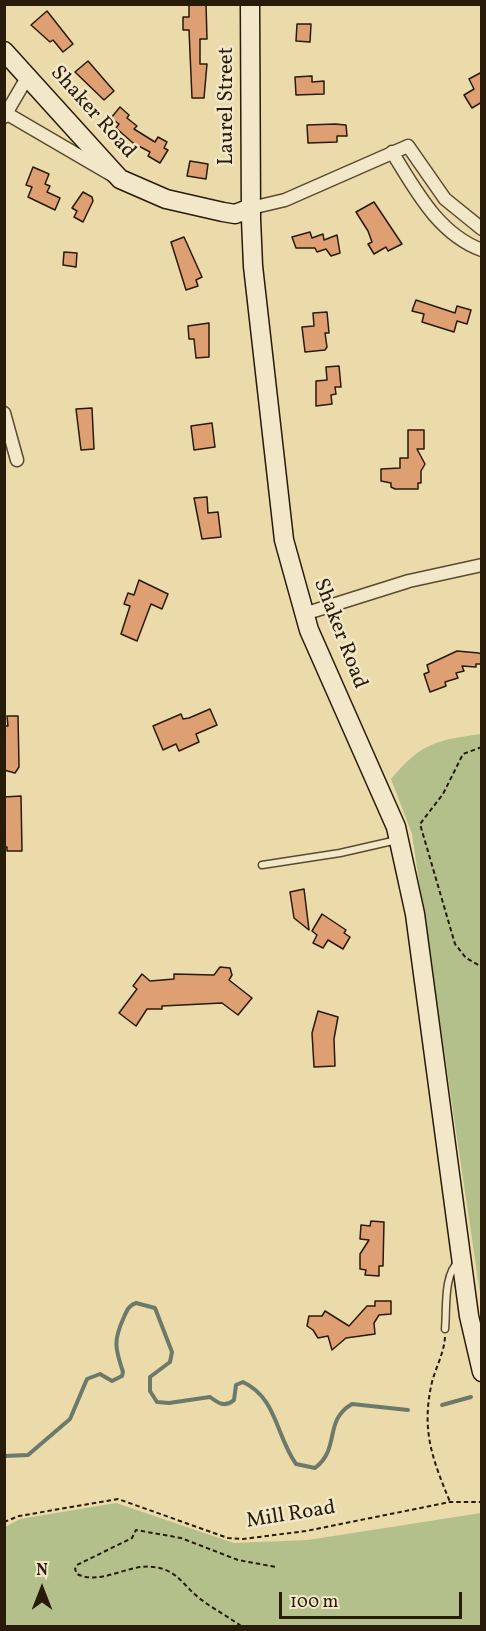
<!DOCTYPE html>
<html>
<head>
<meta charset="utf-8">
<style>
  body { margin:0 }
  #map { position:relative; width:486px; height:1631px; overflow:hidden; background:#ebdaaa; font-family:Vollkorn,serif }
  canvas { display:block }
  .frame { position:absolute; inset:0; border:6px solid #281b09; pointer-events:none }
  .north { position:absolute; left:12px; top:1559px; width:60px; height:60px; -webkit-text-stroke:4px #f2e7c8; paint-order:stroke; rotate:0deg; font-size:16px; font-weight:700; line-height:24px; text-align:center; color:#281b09 }
  .north::after { content:''; display:block; margin:auto; width:21px; height:27px; background:#281b09; clip-path:polygon(50% 0,100% 100%,50% 72%,0 100%) }
  .scale { position:absolute; left:279px; top:1592px; width:183px; height:27px; box-sizing:border-box; border:3px solid #281b09; border-top:0; padding-left:8px; font-size:18px; line-height:21px; white-space:nowrap; color:#281b09; -webkit-text-stroke:4px #f2e7c8; paint-order:stroke }
</style>
</head>
<body>
<div id="map">
<canvas width="486" height="1631"></canvas>
<div class="frame"></div>
<div class="north">N</div>
<div class="scale">100 m</div>
</div>
<script>
const context = document.querySelector('canvas').getContext('2d');
context.lineJoin = 'round';
function paint(path, color) {
  context.fillStyle = color;
  context.fill(path, 'evenodd');
}
function strokePath(path, color, width, dash) {
  context.strokeStyle = color;
  context.lineWidth = width;
  context.lineCap = dash ? 'butt' : 'round';
  context.setLineDash(dash || []);
  context.stroke(path);
}
function label(font, color, halo, rows, align = 'center') {
  context.font = font + ' Vollkorn,serif';
  context.lineWidth = 5;
  context.setLineDash([]);
  context.textBaseline = 'middle';
  context.strokeStyle = halo;
  context.fillStyle = color;
  for (const [text, x, y, turn = 0] of rows) {
    context.save();
    context.translate(x, y);
    context.rotate((+turn || 0) * Math.PI / 180);
    context.textAlign = isNaN(turn) ? turn : align;
    if (halo) context.strokeText(text, 0, 0);
    context.fillText(text, 0, 0);
    context.restore();
  }
}
const green = new Path2D(`
  M 481,734 L 482,734 L 481,1300 L 412,834 L 391,779 C 421,743 437,740 481,734 Z
  M 116,1503 L 234,1543 L 308,1540 L 481,1513 L 481,1626 L 5,1626 L 5,1527 L 20,1519 Z`);
const stream = new Path2D(`
  M 442,1405 L 471,1397
  M 4,1456 L 28,1455 L 70,1419 L 87,1379 L 100,1374 L 112,1381 L 122,1376 L 123,1372 C 115,1348 113,1341 124,1317 C 127,1310 129,1305 136,1303 L 155,1308 L 172,1352 L 170,1362 L 150,1377 L 150,1391 L 157,1402 L 169,1403 L 210,1397 C 218,1403 225,1408 234,1400 L 236,1385 L 243,1382 C 277,1398 276,1436 296,1464 L 315,1468 C 341,1448 323,1421 352,1404 L 408,1410`);
const building = new Path2D(`
  M 189,4 L 206,4 L 207,39 L 200,39 L 200,64 L 207,64 L 204,98 L 192,98 L 189,30 L 183,30 L 183,17 L 189,17 Z
  M 47,11 L 73,44 L 63,52 L 53,40 L 50,42 L 31,25 Z
  M 297,24 L 311,24 L 310,42 L 296,41 Z
  M 88,61 L 114,91 L 104,100 L 75,72 Z
  M 482,72 L 482,102 L 472,108 L 464,95 L 474,89 L 469,79 Z
  M 312,76 L 312,82 L 324,81 L 324,94 L 296,95 L 295,77 Z
  M 120,107 L 129,115 L 127,118 L 137,126 L 134,129 L 155,142 L 158,137 L 167,142 L 164,148 L 168,150 L 160,163 L 148,156 L 150,152 L 133,143 L 116,128 L 119,124 L 111,118 Z
  M 335,124 L 346,125 L 347,136 L 337,136 L 337,142 L 308,143 L 307,125 Z
  M 190,161 L 208,164 L 206,179 L 187,176 Z
  M 33,167 L 49,174 L 45,184 L 50,186 L 47,192 L 60,198 L 55,210 L 28,197 L 32,187 L 26,185 Z
  M 83,192 L 92,197 L 93,201 L 83,222 L 74,217 L 77,211 L 72,208 Z
  M 374,202 L 402,244 L 388,251 L 386,247 L 374,254 L 368,244 L 372,242 L 368,231 L 356,212 Z
  M 310,232 L 312,238 L 323,234 L 324,240 L 337,235 L 340,253 L 331,256 L 326,249 L 317,252 L 315,248 L 296,248 L 292,237 Z
  M 184,237 L 202,277 L 196,280 L 198,286 L 186,290 L 171,242 Z
  M 64,252 L 77,253 L 76,267 L 63,265 Z
  M 416,300 L 455,313 L 457,306 L 471,310 L 467,324 L 457,321 L 454,332 L 422,322 L 424,314 L 412,311 Z
  M 327,312 L 329,333 L 325,333 L 327,347 L 325,350 L 305,352 L 302,327 L 314,326 L 313,313 Z
  M 209,323 L 209,357 L 196,358 L 194,339 L 189,339 L 188,326 Z
  M 339,366 L 341,387 L 335,387 L 336,394 L 331,395 L 332,404 L 316,406 L 316,381 L 327,380 L 326,367 Z
  M 92,408 L 94,449 L 81,450 L 76,409 Z
  M 212,423 L 215,447 L 194,450 L 191,426 Z
  M 408,430 L 424,430 L 424,449 L 417,449 L 425,464 L 421,471 L 421,483 L 418,483 L 418,489 L 395,489 L 391,487 L 391,483 L 381,481 L 381,469 L 400,468 L 400,458 L 408,458 Z
  M 207,497 L 208,513 L 218,512 L 221,537 L 202,539 L 194,498 Z
  M 139,580 L 168,594 L 162,609 L 151,604 L 137,641 L 121,634 L 130,606 L 124,604 L 128,593 L 134,595 Z
  M 457,651 L 479,653 L 482,655 L 482,664 L 476,664 L 476,667 L 462,666 L 464,671 L 456,673 L 458,678 L 445,682 L 446,686 L 430,692 L 424,674 L 429,672 L 427,665 Z
  M 210,709 L 217,725 L 196,734 L 199,742 L 179,751 L 176,744 L 163,750 L 153,726 L 181,714 L 183,719 L 189,718 Z
  M 7,716 L 18,716 L 19,767 L 15,773 L 4,770 L 4,726 L 8,726 Z
  M 21,796 L 22,851 L 7,851 L 7,847 L 4,847 L 4,797 Z
  M 304,889 L 309,930 L 294,918 L 290,892 Z
  M 322,914 L 346,930 L 344,933 L 350,937 L 343,949 L 328,940 L 323,948 L 313,943 L 317,935 L 312,931 Z
  M 220,967 L 230,968 L 232,975 L 229,980 L 252,998 L 238,1015 L 222,1003 L 162,1006 L 162,1009 L 147,1009 L 136,1026 L 119,1013 L 137,989 L 133,986 L 142,974 L 150,981 L 174,979 L 174,974 L 214,975 Z
  M 318,1011 L 338,1017 L 334,1039 L 335,1066 L 314,1067 L 312,1033 Z
  M 371,1221 L 384,1222 L 383,1266 L 379,1266 L 379,1276 L 365,1275 L 366,1270 L 360,1269 L 360,1254 L 369,1240 L 360,1239 L 361,1225 L 370,1226 Z
  M 375,1301 L 391,1301 L 391,1314 L 379,1315 L 374,1323 L 375,1334 L 346,1338 L 332,1350 L 328,1336 L 318,1338 L 313,1330 L 307,1326 L 309,1316 L 322,1316 L 325,1311 L 349,1326 L 367,1306 L 375,1306 Z`);
const path = new Path2D(`
  M 482,747 L 463,754 L 443,794 L 420,824 L 455,944 L 466,958 L 482,967
  M 445,1337 C 444,1353 436,1367 432,1382 C 421,1430 432,1458 450,1502
  M 4,1522 L 19,1516 L 118,1499 L 228,1538 L 243,1539 L 306,1531 L 450,1502 L 482,1502
  M 241,1626 C 227,1616 212,1608 199,1598 C 183,1585 177,1570 154,1567 C 129,1563 101,1586 77,1574 L 75,1569 L 77,1565 L 132,1538 L 136,1530 L 181,1538 L 238,1560 L 276,1567`);
const lane = new Path2D(`
  M 262,865 L 340,853 L 397,840
  M 445,1329 C 447,1309 443,1275 459,1261`);
const street = new Path2D(`
  M 4,112 L 112,175
  M 4,117 L 28,76
  M 392,152 C 415,189 438,234 482,250
  M 251,208 L 285,200 L 408,146 L 445,199 L 482,229
  M 4,413 L 17,460
  M 304,614 L 409,581 L 482,565`);
const secondary = new Path2D(`
  M 250,4 L 251,219 L 253,266 L 284,540 L 309,630 L 396,827 L 415,914 L 469,1316 L 482,1372
  M 4,51 L 120,179 L 166,199 L 223,212 L 235,214 L 251,208`);
const streetNames = [
  ["Laurel Street",228,106,-90],
  ["Shaker Road",92,113,48],
  ["Shaker Road",339,634,69],
  ["Mill Road",291,1516,-9]
];
paint(green, '#b4c08b');
strokePath(stream, '#6b7a6b', 4);
paint(building, '#de9f72');
strokePath(building, '#281b09', 1.5);
strokePath(lane, '#594b31', 9);
strokePath(street, '#594b31', 15);
strokePath(secondary, '#281b09', 21);
strokePath(path, '#281b09', 2, [4.5, 3]);
strokePath(lane, '#f2e7c8', 6);
strokePath(street, '#f2e7c8', 12);
strokePath(secondary, '#f2e7c8', 18);
label('21px', '#281b09', '#f2e7c8', streetNames);
</script>
</body>
</html>
